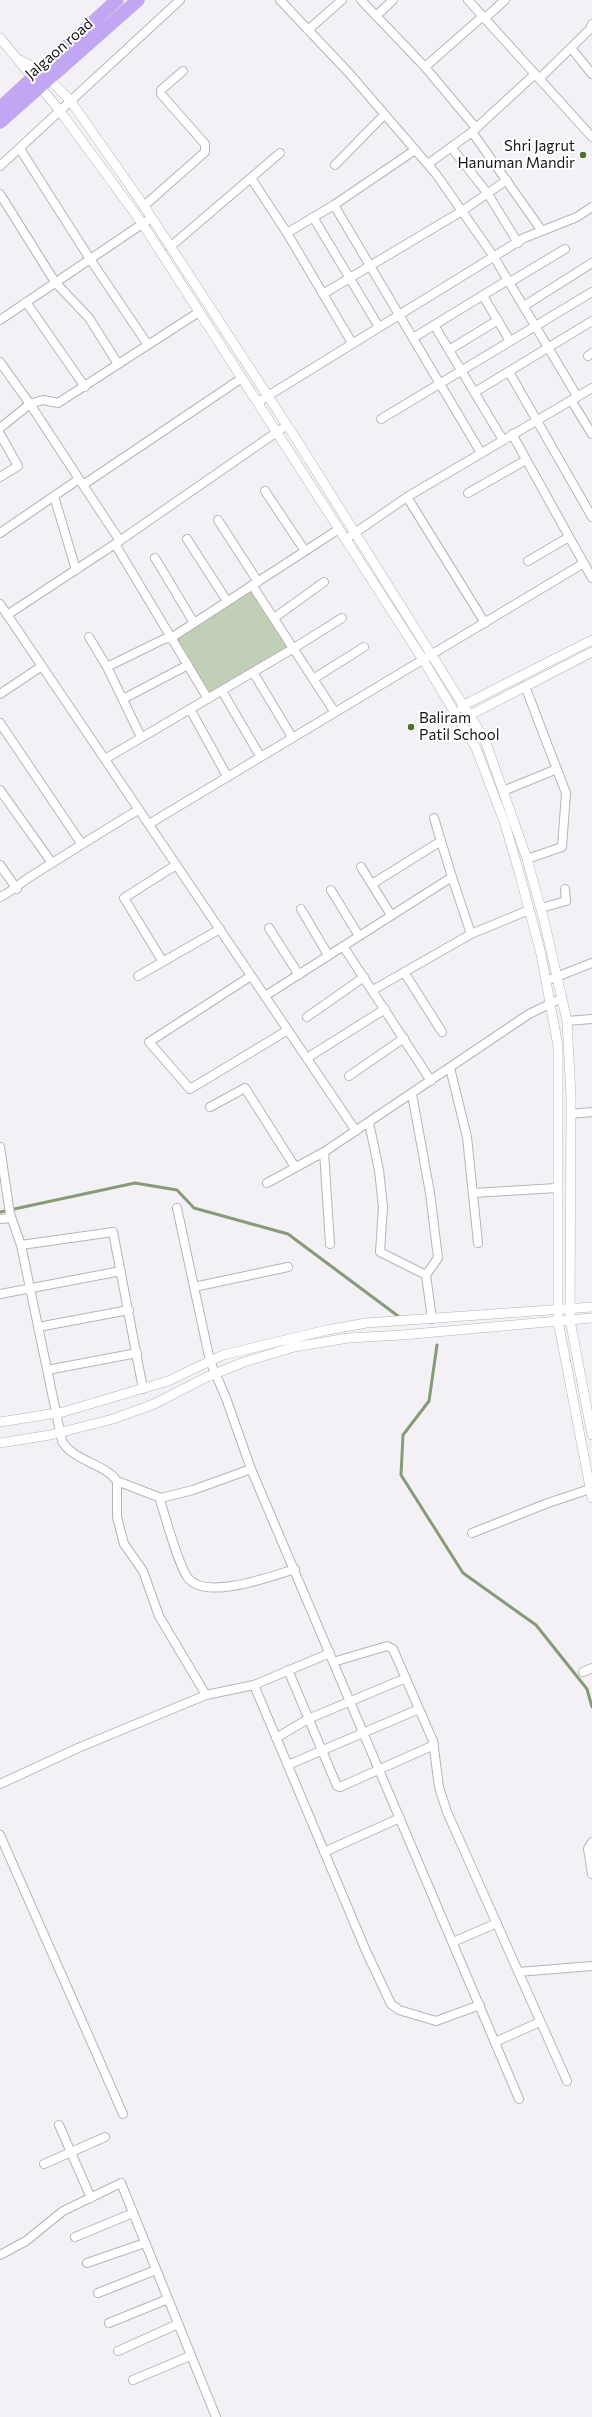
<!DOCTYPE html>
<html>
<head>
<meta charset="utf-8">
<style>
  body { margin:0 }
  canvas { display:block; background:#f3f1f6 }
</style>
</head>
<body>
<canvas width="592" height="2417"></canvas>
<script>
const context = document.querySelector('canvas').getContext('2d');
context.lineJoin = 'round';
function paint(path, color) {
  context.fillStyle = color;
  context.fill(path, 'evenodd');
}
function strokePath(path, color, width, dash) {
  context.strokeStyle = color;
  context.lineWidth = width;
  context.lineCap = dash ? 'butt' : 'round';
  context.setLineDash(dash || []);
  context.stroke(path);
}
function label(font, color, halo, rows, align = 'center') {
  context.font = font + ' Commissioner,sans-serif';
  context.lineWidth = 4;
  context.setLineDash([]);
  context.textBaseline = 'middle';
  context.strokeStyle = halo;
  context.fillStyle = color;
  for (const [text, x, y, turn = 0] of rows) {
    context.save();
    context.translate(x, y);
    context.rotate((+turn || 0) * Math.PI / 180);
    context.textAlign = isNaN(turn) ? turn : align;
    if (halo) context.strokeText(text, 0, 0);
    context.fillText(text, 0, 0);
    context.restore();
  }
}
const green = new Path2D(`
  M 251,591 L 289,647 L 209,695 L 176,640 Z`);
const stream = new Path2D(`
  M 0,1212 L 135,1183 L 177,1190 L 194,1208 L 288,1234 L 398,1316
  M 437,1345 L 429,1401 L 403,1435 L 401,1475 L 463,1573 L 536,1625 L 587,1689 L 592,1707`);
const minor = new Path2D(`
  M 280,0 L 349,73 L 436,174 L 494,257 L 577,396
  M 361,0 L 425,67 L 476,128
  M 468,0 L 592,137
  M 376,16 L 393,0
  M 485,18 L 505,0
  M 308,30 L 342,0
  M 571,48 L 592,74
  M 425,67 L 483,16
  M 539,79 L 590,29 L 592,24
  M 472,132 L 542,231
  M 451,147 L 488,194 L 518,243
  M 20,149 L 90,259 L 148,345
  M 428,164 L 472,132 L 535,74
  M 335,165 L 384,115
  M 0,166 L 180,0
  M 251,178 L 287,233 L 352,343
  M 0,194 L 55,282 L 89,318 L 118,364
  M 334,205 L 481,453
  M 144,206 L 205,152 L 205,144 L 161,94 L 161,90 L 183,71
  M 313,217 L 379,327
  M 287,233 L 334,205 L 415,150
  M 170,247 L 280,153
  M 510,282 L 565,249
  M 323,294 L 462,211 L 507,180
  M 483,296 L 510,341
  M 26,302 L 85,387
  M 524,306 L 592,263
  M 0,320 L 151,218
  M 434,325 L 503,440
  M 413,338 L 508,280
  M 449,350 L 498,320
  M 588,356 L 592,353
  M 0,362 L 30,404 L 43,400 L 58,403 L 199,312
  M 509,372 L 592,517
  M 475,392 L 592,321
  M 571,400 L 592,434
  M 258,402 L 524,238 L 577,217 L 592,207
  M 381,419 L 592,292
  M 0,428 L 30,404 L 83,485
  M 0,434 L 18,466 L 0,477
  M 512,434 L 592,578
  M 265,491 L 305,551
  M 468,493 L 526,460
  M 54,496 L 76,570
  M 407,497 L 485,623
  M 218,520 L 258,582
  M 0,533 L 79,479
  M 187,539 L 227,601
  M 346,539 L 407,497 L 592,388
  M 120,541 L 83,485 L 242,378
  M 115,544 L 208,699
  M 155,558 L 194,623
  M 528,561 L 569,537
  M 252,585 L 334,711
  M 0,604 L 356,1131
  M 7,615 L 115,544 L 287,425
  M 274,618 L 324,582
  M 89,637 L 107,667 L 141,737
  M 107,667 L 164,639 L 171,638 L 339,529
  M 253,672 L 292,737
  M 313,679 L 364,647
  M 525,686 L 566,793 L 562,847 L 527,859
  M 222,691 L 260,756
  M 0,694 L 42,666
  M 123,699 L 188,665
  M 190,709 L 227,776
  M 0,723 L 81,843
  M 105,759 L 294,648 L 342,618
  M 0,790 L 52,863
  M 503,791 L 557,769
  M 434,818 L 452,877
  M 149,824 L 584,563
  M 0,865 L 17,889
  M 361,867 L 391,915
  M 372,884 L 441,841
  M 331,890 L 359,936
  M 0,897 C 13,891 21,882 33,875 C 68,853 103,831 138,810
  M 541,908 L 566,901 L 565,889
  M 301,909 L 328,955
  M 269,928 L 299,975
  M 343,946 L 431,1081
  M 163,962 L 124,898 L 176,865
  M 404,972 L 442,1032
  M 138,976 L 220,929
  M 251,976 L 149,1042 L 190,1089 L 288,1030
  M 546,981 L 592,963
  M 373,990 L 471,934 L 529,910
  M 265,996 L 452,877 L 471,934
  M 307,1017 L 364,977
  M 567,1021 L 592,1019
  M 307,1058 L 385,1009
  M 450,1068 L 467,1137 L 478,1243
  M 349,1076 L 404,1038
  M 210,1107 L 245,1088 L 295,1167
  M 571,1114 L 592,1112
  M 369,1123 L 379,1170 L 383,1207 L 380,1252 L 426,1275 L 438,1258 L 430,1193 L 412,1094
  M 0,1147 L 10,1214 L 21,1245 L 62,1441 C 73,1461 104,1463 117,1481 L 117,1517 L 124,1544 L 143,1571 L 159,1616 L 206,1695
  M 324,1152 L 330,1244
  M 267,1183 L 324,1152 L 529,1014 L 562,998
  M 473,1193 L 557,1188
  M 177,1208 L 210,1361 L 226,1398 L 251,1469 L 519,2099
  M 0,1219 L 11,1218
  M 21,1245 L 113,1232 L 143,1389
  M 426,1275 L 432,1319
  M 194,1287 L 288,1267
  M 0,1294 L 121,1271
  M 38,1327 L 129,1310
  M 47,1370 L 137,1353
  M 117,1481 L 161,1498 L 193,1490 L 251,1469
  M 159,1497 C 165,1515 178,1565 188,1578 C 206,1601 272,1576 295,1569
  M 472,1533 L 548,1503 L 590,1489
  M 333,1662 L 387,1646 L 393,1649 L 433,1741 L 439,1787 L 447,1812 L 567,2081
  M 288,1670 L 337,1786 L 340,1787 L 434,1745
  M 583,1672 L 592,1668
  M 254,1685 L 366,1951 L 391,2004 L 399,2010 L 436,2021 L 480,2005
  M 276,1738 L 308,1719 L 406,1678
  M 288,1765 L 419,1709
  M 0,1784 L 78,1748 L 206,1695 L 254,1685 L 330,1653
  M 0,1835 L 123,2114
  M 592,1842 L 588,1849 L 592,1874
  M 324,1852 L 400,1818
  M 453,1942 L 497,1923
  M 518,1972 L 592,1966
  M 495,2042 L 540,2022
  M 59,2125 L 91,2198
  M 44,2164 L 105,2137
  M 75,2237 L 133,2213
  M 0,2255 L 26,2241 L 63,2211 L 121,2183 L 216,2417
  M 87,2263 L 145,2243
  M 98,2293 L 156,2270
  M 109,2323 L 168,2299
  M 118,2351 L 178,2324
  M 133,2380 L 190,2356`);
const tertiary = new Path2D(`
  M 0,38 L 60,111 L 142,223 L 422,658 L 476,748 L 505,824 L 521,879 L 541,954 L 558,1046 L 558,1321 L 592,1498
  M 20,60 L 41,71 L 70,100 L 144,206 L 298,442 L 485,740 L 527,859 L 544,920 L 567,1021 L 571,1097 L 570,1320 L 592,1435
  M 462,708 L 464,705 L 592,640
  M 465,716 L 470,715 L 592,652
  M 0,1422 L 63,1412 L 168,1381 L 223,1355 L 327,1330 L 366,1323 L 592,1307
  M 0,1443 L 50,1435 L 113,1419 L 154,1404 L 207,1377 L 244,1362 L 294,1347 L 348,1338 L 402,1335 L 592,1318`);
const trunk = new Path2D(`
  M 0,108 L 117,0
  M 0,122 L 138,0`);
const markers = [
  [583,155,4,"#4c722c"],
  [411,727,4,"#4c722c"]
];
const streetNames = [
  ["Jalgaon road",59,49,-41]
];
const poiNames = [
  ["Shri Jagrut",575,146],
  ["Hanuman Mandir",575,163],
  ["Baliram",419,718,"left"],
  ["Patil School",419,735,"left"]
];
paint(green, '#c1cfb7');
strokePath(stream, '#879b79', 3);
strokePath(minor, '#b6b5b9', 10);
strokePath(tertiary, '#b6b5b9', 10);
strokePath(trunk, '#d1d0d1', 14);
strokePath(minor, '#fff', 8);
strokePath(tertiary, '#fff', 9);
strokePath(trunk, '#c0a6f3', 13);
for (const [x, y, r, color] of markers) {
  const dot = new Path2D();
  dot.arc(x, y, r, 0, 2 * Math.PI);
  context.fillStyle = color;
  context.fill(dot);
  strokePath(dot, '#fff', 1.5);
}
label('15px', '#171618', '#fff', streetNames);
label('15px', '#171618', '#fff', poiNames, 'right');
</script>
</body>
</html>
